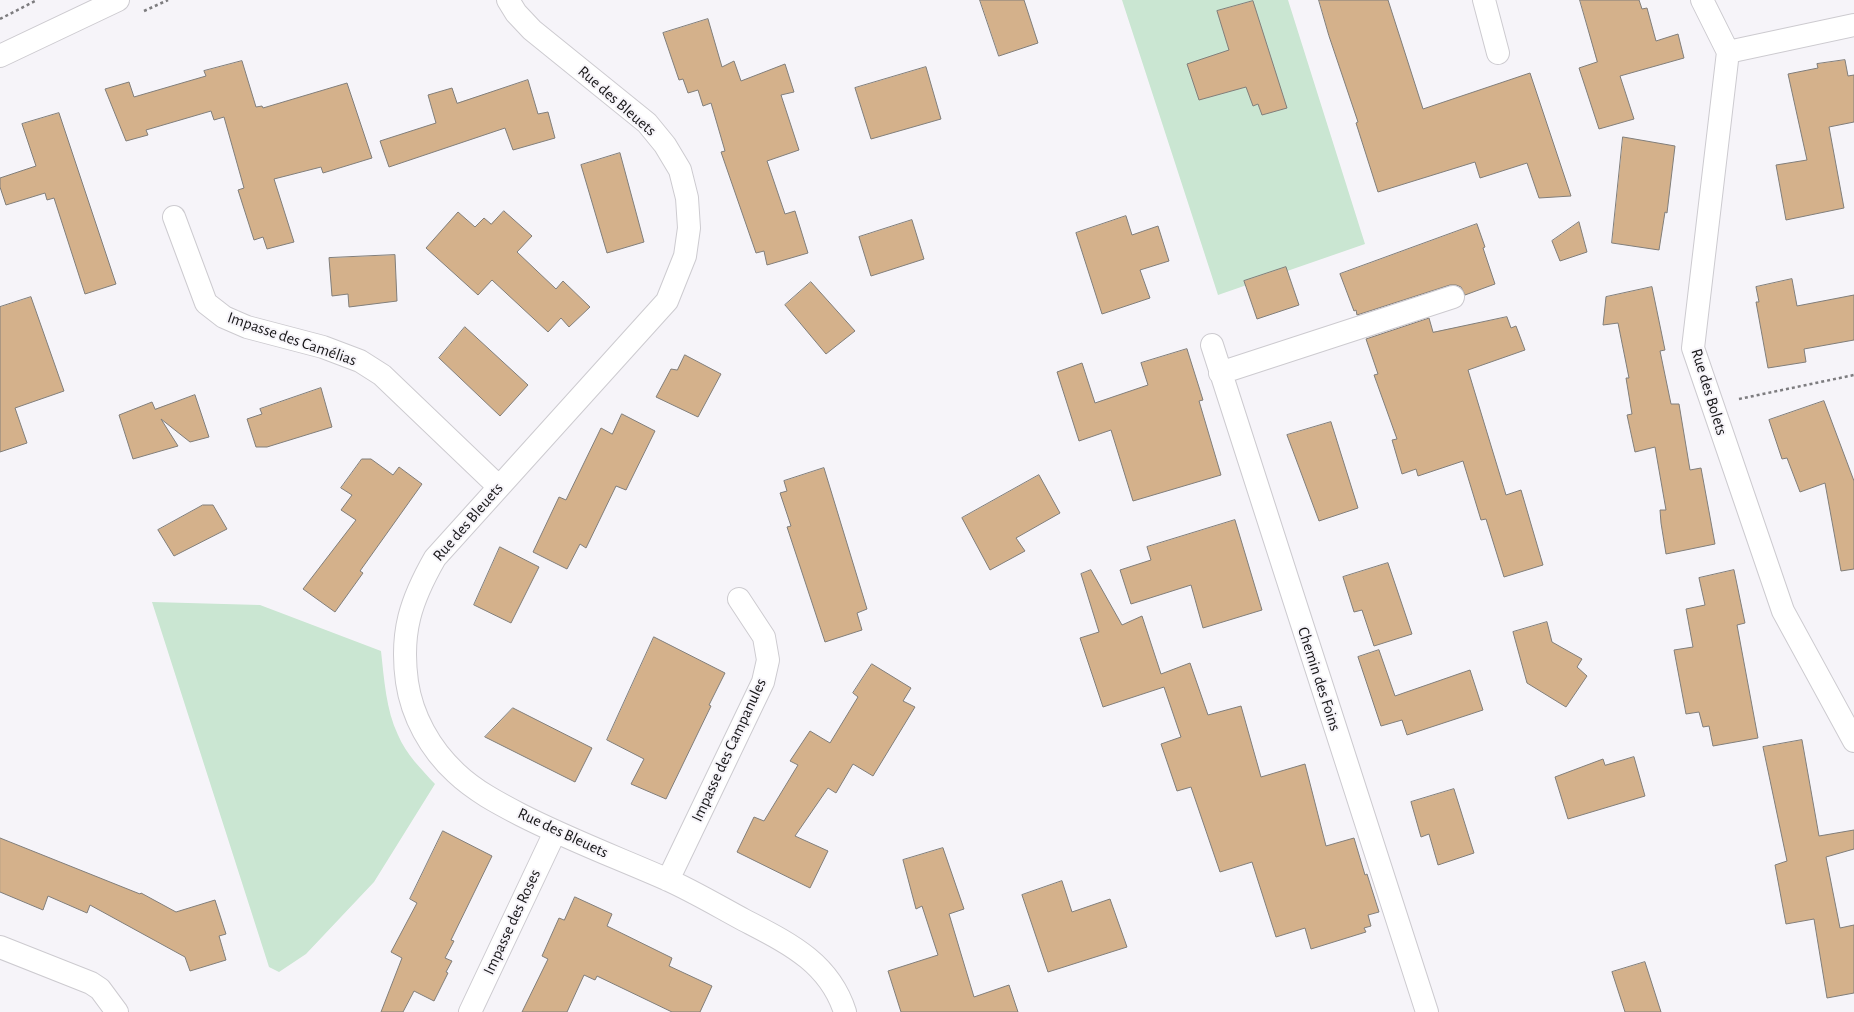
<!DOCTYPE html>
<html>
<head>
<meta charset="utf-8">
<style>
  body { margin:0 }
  canvas { display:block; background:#f6f4f9 }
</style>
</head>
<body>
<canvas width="1854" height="1012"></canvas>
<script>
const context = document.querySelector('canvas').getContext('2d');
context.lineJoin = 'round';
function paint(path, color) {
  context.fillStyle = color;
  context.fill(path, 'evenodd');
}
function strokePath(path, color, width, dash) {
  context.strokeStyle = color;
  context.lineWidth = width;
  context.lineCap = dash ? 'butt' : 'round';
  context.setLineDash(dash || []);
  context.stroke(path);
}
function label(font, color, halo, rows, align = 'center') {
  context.font = font + ' "Alegreya Sans",sans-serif';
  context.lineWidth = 4;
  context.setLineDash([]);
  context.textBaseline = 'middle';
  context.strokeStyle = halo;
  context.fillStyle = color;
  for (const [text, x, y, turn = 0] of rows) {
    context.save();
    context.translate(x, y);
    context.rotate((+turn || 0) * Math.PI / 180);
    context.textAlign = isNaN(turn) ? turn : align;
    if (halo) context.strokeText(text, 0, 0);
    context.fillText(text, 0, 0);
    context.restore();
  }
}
const green = new Path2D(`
  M 1122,0 L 1288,0 L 1365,244 L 1218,295 Z
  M 152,602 L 260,605 L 381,651 C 384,678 386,710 398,735 C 406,754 422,770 435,784 L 374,882 L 306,954 L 279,972 L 269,967 Z`);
const building = new Path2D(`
  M 980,0 L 1024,0 L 1038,43 L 999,56 Z
  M 1319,0 L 1388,0 L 1423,109 L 1530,73 L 1571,196 L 1539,198 L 1527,163 L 1480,178 L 1475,162 L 1378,192 L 1356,123 L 1358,122 L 1329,36 Z
  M 1580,0 L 1639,0 L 1642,9 L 1647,8 L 1656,41 L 1678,34 L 1684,58 L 1620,76 L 1634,119 L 1599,129 L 1579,68 L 1597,62 Z
  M 1253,1 L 1287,108 L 1262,115 L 1258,104 L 1253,106 L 1246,87 L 1199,100 L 1187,64 L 1229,50 L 1217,11 Z
  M 708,19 L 722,67 L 734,61 L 741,81 L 785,64 L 794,92 L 781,95 L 799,150 L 767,161 L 785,214 L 795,211 L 808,253 L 767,265 L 764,251 L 756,253 L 721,152 L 725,151 L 711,103 L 703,106 L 698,90 L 688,93 L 683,79 L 679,80 L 663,33 Z
  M 1845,60 L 1848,76 L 1854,75 L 1854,122 L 1829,127 L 1844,208 L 1786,220 L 1776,165 L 1807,160 L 1788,74 L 1818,68 L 1817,64 Z
  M 242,61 L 256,107 L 262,106 L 263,108 L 347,83 L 372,158 L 323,173 L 321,167 L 274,179 L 294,242 L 267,249 L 263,237 L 254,240 L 238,190 L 244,188 L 224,117 L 214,120 L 211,111 L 146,130 L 148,135 L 126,141 L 105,89 L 129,82 L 134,97 L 206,76 L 204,71 Z
  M 926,67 L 941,119 L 871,139 L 855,88 Z
  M 528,80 L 538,114 L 548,112 L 555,138 L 513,150 L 505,128 L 389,167 L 380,141 L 436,123 L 428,95 L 452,88 L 457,103 Z
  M 59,113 L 116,284 L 85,294 L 54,198 L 47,200 L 45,193 L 6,205 L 0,187 L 0,178 L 36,166 L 22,124 Z
  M 1623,137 L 1675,146 L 1667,213 L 1665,212 L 1659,250 L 1612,243 Z
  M 620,153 L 644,242 L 607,253 L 581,165 Z
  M 504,211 L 532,236 L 517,252 L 556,289 L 563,281 L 590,307 L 569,327 L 561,318 L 548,332 L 492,280 L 478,295 L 426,248 L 458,212 L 475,227 L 484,218 L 491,224 Z
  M 1126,216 L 1132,235 L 1158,226 L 1169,261 L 1140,270 L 1150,298 L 1102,314 L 1076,233 Z
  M 912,220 L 924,259 L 871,276 L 859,237 Z
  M 1579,222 L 1587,252 L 1560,261 L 1552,241 Z
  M 1477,224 L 1485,247 L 1483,248 L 1495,284 L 1465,295 L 1461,287 L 1456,285 L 1450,285 L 1357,315 L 1356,310 L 1354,311 L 1340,274 Z
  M 395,255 L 397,301 L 349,307 L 348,294 L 332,296 L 329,258 Z
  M 1286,267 L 1299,305 L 1257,319 L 1244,281 Z
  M 1792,279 L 1797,306 L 1854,295 L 1854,340 L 1804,349 L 1806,362 L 1768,368 L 1756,302 L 1759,302 L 1756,287 Z
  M 811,282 L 855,331 L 826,354 L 785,305 Z
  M 1652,287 L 1665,350 L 1660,351 L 1671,404 L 1679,404 L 1690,470 L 1701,468 L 1715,544 L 1666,554 L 1661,523 L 1660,510 L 1666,510 L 1655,447 L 1635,452 L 1627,415 L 1632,414 L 1626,378 L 1629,378 L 1618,323 L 1603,325 L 1606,297 Z
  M 31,297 L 64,391 L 15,408 L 27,443 L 0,452 L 0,307 Z
  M 1507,317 L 1511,328 L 1516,326 L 1525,350 L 1468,370 L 1506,495 L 1521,490 L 1543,565 L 1504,577 L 1486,519 L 1481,520 L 1463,461 L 1418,476 L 1416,469 L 1402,474 L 1392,440 L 1397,439 L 1374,375 L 1378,374 L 1366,339 L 1429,318 L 1433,332 Z
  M 465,327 L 528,385 L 500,416 L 439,358 Z
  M 1187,349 L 1203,400 L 1199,401 L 1221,475 L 1133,501 L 1111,430 L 1079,441 L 1057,372 L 1082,363 L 1095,403 L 1148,385 L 1141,363 Z
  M 685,355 L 721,374 L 698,417 L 656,397 L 671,369 L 677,370 Z
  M 321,388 L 332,427 L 267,447 L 256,447 L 247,419 L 262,414 L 260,409 Z
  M 195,395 L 209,437 L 190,442 L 161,419 L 178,446 L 133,459 L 119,415 L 152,402 L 155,409 Z
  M 1824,401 L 1854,481 L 1854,569 L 1841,571 L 1825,483 L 1800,492 L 1787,458 L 1782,459 L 1769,420 Z
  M 622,414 L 655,431 L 626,490 L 616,486 L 586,548 L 580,544 L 567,569 L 533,552 L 559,497 L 566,500 L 601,428 L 612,434 Z
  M 1331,422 L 1358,508 L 1319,521 L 1287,435 Z
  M 362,459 L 371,459 L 393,475 L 399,467 L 422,484 L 360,571 L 363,573 L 335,612 L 303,589 L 356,520 L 341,510 L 352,495 L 341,488 Z
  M 824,468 L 867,609 L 857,613 L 862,630 L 825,642 L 787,527 L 791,526 L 780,493 L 787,491 L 784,481 Z
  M 1039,475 L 1060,513 L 1016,538 L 1025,551 L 990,570 L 962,518 Z
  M 203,505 L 213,505 L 227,529 L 174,556 L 158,530 Z
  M 1235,520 L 1262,610 L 1203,628 L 1191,585 L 1131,604 L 1120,570 L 1151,560 L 1147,547 Z
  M 500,547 L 539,567 L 511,623 L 474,605 Z
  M 1388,563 L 1412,634 L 1374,646 L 1362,610 L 1354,612 L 1343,577 Z
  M 1091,570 L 1122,625 L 1142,616 L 1161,674 L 1190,663 L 1208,715 L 1241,706 L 1261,777 L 1305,764 L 1326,846 L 1354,838 L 1365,875 L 1367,874 L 1379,912 L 1368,915 L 1371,926 L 1364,928 L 1366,932 L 1311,949 L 1305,928 L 1276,937 L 1252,862 L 1220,872 L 1191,787 L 1177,791 L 1161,744 L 1181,737 L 1164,687 L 1103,707 L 1080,638 L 1099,632 L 1081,574 Z
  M 1734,570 L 1745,623 L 1737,625 L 1758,738 L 1713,746 L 1709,726 L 1703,727 L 1699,712 L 1686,714 L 1674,650 L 1693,647 L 1686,609 L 1705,605 L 1699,578 Z
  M 1547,622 L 1552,642 L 1582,659 L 1577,667 L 1587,676 L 1566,707 L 1527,683 L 1513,632 Z
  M 654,637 L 725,673 L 709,705 L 711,706 L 666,799 L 631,784 L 644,759 L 607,740 Z
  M 1379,650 L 1395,696 L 1470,670 L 1483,710 L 1407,735 L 1402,720 L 1381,726 L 1358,657 Z
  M 872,664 L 911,688 L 903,701 L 915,707 L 873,776 L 853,764 L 836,793 L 828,788 L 795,836 L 828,851 L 810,888 L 737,852 L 754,817 L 764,821 L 798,765 L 790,761 L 810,731 L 830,743 L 858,697 L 853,693 Z
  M 513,708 L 592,748 L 575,782 L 485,737 Z
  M 1802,740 L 1819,836 L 1854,830 L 1854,849 L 1826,857 L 1840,928 L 1854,925 L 1854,993 L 1827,998 L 1814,919 L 1786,924 L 1775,865 L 1787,861 L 1763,747 Z
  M 1634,757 L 1645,796 L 1568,819 L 1555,777 L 1603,759 L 1605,765 Z
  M 1454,789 L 1474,853 L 1438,865 L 1429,834 L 1421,837 L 1411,802 Z
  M 443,831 L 492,856 L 451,940 L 454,941 L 445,958 L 452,961 L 446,972 L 448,973 L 434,1001 L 414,991 L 403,1012 L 381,1012 L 402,958 L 391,952 L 417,903 L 410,899 Z
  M 0,838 L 140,894 L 141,893 L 176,912 L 215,900 L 226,934 L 219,936 L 226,960 L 190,971 L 185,957 L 90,905 L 87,913 L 48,896 L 43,910 L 0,892 Z
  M 943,848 L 964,909 L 949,914 L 974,997 L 1009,985 L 1018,1012 L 901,1012 L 888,971 L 938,955 L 922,906 L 916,909 L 903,860 Z
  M 1062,881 L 1072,912 L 1110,899 L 1127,947 L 1048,972 L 1022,895 Z
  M 575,897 L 612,914 L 607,926 L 672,958 L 669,966 L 712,986 L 700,1012 L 672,1012 L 597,976 L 595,980 L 584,975 L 567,1012 L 522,1012 L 548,959 L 542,956 L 559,918 L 564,920 Z
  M 1645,962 L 1661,1012 L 1625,1012 L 1612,972 Z`);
const path = new Path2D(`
  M 144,11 L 168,0
  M 0,19 L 37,0
  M 1739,399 L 1854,375`);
const minor = new Path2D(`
  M 508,0 L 516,13 L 532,30 L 647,123 L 665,145 L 680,170 L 687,198 L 689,228 L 685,256 L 667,301 L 435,558 C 411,600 400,632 407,682 C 412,716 430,749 456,773 C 475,791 498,803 521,815 C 568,839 618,858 666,879 C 693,891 718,906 744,920 C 788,943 829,962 845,1012
  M 1484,0 L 1498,53
  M 1702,0 L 1728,52 L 1693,348 L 1783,611 L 1854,741
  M 1728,52 L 1854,25
  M 0,56 L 118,0
  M 174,217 L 206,303 L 224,317 L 247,327 L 323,347 L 360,361 L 382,375 L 498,486
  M 1212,345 L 1427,1012
  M 1220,373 L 1453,297
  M 668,880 L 763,682 L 768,660 L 764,637 L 739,599
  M 0,947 L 91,983 L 100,989 L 117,1012
  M 470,1012 L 555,832`);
const streetNames = [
  ["Rue des Bleuets",617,101,41],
  ["Impasse des Camélias",292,339,19],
  ["Rue des Bolets",1709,392,73],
  ["Rue des Bleuets",468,522,-49],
  ["Chemin des Foins",1319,679,72],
  ["Impasse des Campanules",729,750,-65],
  ["Rue des Bleuets",563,833,25],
  ["Impasse des Roses",512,922,-65]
];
paint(green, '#cae6d2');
paint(building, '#d4b18b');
strokePath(building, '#817e7a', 1);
strokePath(minor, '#cdcbd0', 24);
strokePath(path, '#7d7c7f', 2.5, [3, 3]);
strokePath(minor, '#fff', 22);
label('16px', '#171618', '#f6f4f9', streetNames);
</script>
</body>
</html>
